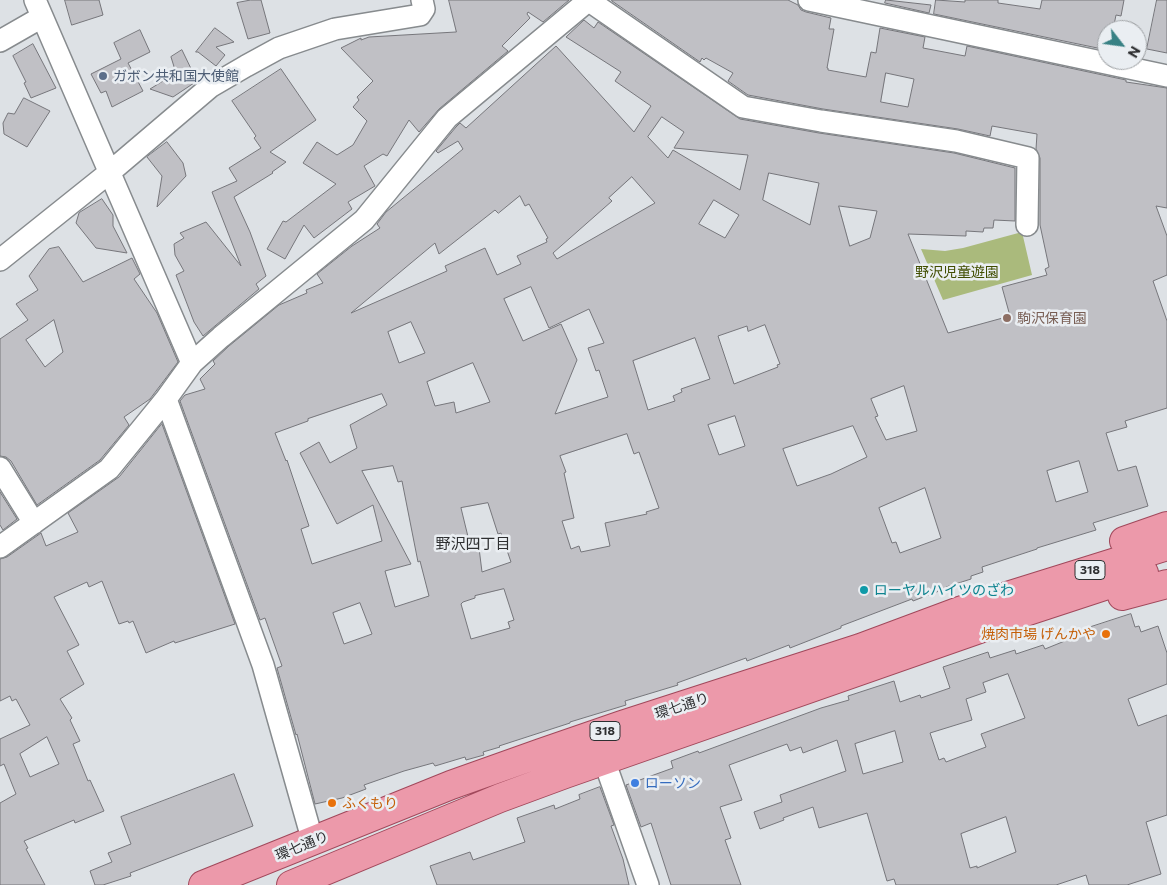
<!DOCTYPE html>
<html>
<head>
<meta charset="utf-8">
<style>
  body { margin:0 }
  #map { position:relative; width:1167px; height:885px; overflow:hidden; background:#dde1e5; font-family:Commissioner,sans-serif }
  canvas { display:block }
  .north { position:absolute; left:1097px; top:20px; width:50px; height:50px; box-sizing:border-box; background:#eaeef2; border:1px solid #9fa2a5; border-radius:50%; rotate:120deg; font-size:14px; font-weight:700; line-height:20px; text-align:center; color:#2e2f31 }
  .north::after { content:''; display:block; margin:auto; width:18px; height:22px; background:#388184; clip-path:polygon(50% 0,100% 100%,50% 72%,0 100%) }
</style>
</head>
<body>
<div id="map">
<canvas width="1167" height="885"></canvas>
<div class="north">N</div>
</div>
<script>
const context = document.querySelector('canvas').getContext('2d');
context.lineJoin = 'round';
function paint(path, color) {
  context.fillStyle = color;
  context.fill(path, 'evenodd');
}
function strokePath(path, color, width, dash) {
  context.strokeStyle = color;
  context.lineWidth = width;
  context.lineCap = dash ? 'butt' : 'round';
  context.setLineDash(dash || []);
  context.stroke(path);
}
function label(font, color, halo, rows, align = 'center') {
  context.font = font + ' Commissioner,"Noto Sans JP",sans-serif';
  context.lineWidth = 5;
  context.setLineDash([]);
  context.textBaseline = 'middle';
  context.strokeStyle = halo;
  context.fillStyle = color;
  for (const [text, x, y, turn = 0] of rows) {
    context.save();
    context.translate(x, y);
    context.rotate((+turn || 0) * Math.PI / 180);
    context.textAlign = isNaN(turn) ? turn : align;
    if (halo) context.strokeText(text, 0, 0);
    context.fillText(text, 0, 0);
    context.restore();
  }
}
const green = new Path2D(`
  M 1022,232 L 1032,275 L 943,300 L 921,249 L 945,251 L 963,248 Z`);
const building = new Path2D(`
  M 65,0 L 99,0 L 103,15 L 72,25 Z
  M 251,0 L 261,0 L 270,33 L 248,39 L 237,3 Z
  M 449,0 L 569,0 L 543,22 L 528,12 L 527,14 L 530,18 L 502,46 L 508,51 L 439,109 L 419,132 L 409,120 L 387,156 L 383,154 L 364,166 L 375,186 L 348,202 L 352,209 L 314,238 L 304,225 L 285,259 L 267,249 L 283,221 L 286,222 L 336,184 L 303,163 L 317,142 L 337,155 L 353,145 L 367,121 L 353,107 L 359,100 L 357,97 L 373,81 L 341,48 L 361,38 L 361,40 L 369,37 L 456,32 Z
  M 612,0 L 788,0 L 798,5 L 801,10 L 806,12 L 831,18 L 829,29 L 834,29 L 827,68 L 828,68 L 828,70 L 866,77 L 871,52 L 876,53 L 880,28 L 925,37 L 923,48 L 965,56 L 967,46 L 1126,80 L 1126,82 L 1167,88 L 1167,208 L 1156,206 L 1167,236 L 1167,275 L 1153,281 L 1167,321 L 1167,408 L 1125,421 L 1127,427 L 1106,433 L 1118,471 L 1136,466 L 1148,506 L 1093,523 L 1096,530 L 1037,548 L 1037,549 L 982,567 L 983,572 L 971,576 L 971,579 L 946,587 L 947,588 L 913,601 L 912,599 L 841,626 L 841,628 L 790,648 L 789,645 L 747,661 L 746,658 L 677,683 L 678,685 L 625,701 L 626,705 L 570,722 L 570,723 L 499,746 L 500,747 L 483,752 L 484,755 L 466,760 L 465,757 L 435,766 L 433,763 L 404,771 L 364,785 L 366,789 L 342,798 L 315,804 L 297,734 L 296,735 L 277,668 L 282,666 L 265,618 L 260,620 L 180,401 L 185,395 L 205,389 L 200,379 L 215,364 L 213,361 L 229,346 L 279,305 L 307,293 L 306,290 L 323,283 L 317,274 L 352,246 L 380,228 L 377,224 L 386,212 L 463,149 L 458,141 L 438,153 L 436,151 L 456,127 L 460,123 L 466,128 L 556,46 L 634,132 L 651,106 L 615,81 L 621,72 L 566,37 L 584,20 L 594,28 L 598,22 L 740,119 L 819,133 L 954,153 L 1015,168 L 1015,221 L 994,220 L 993,228 L 984,228 L 983,232 L 966,231 L 966,236 L 908,234 L 948,333 L 1010,316 L 1002,287 L 1047,275 L 1045,269 L 1049,267 L 1040,225 L 1040,158 L 1036,149 L 1037,134 L 992,126 L 990,136 L 958,129 L 823,109 L 748,95 L 728,81 L 733,73 L 706,58 L 704,60 L 702,58 L 700,62 L 612,1 ZM 886,73 L 914,79 L 908,107 L 881,102 ZM 662,117 L 684,132 L 674,148 L 748,155 L 740,190 L 673,150 L 668,158 L 648,137 ZM 769,173 L 819,183 L 810,225 L 763,200 ZM 632,177 L 655,203 L 557,259 L 553,253 L 612,201 L 609,198 ZM 520,196 L 525,206 L 529,204 L 548,238 L 546,239 L 547,242 L 517,256 L 521,264 L 497,275 L 485,248 L 445,266 L 447,271 L 351,313 L 435,243 L 439,254 L 495,210 L 498,213 ZM 714,200 L 739,215 L 725,238 L 699,224 ZM 839,206 L 877,211 L 870,238 L 850,246 ZM 531,287 L 549,328 L 589,309 L 604,343 L 588,348 L 596,371 L 599,370 L 608,397 L 555,414 L 577,360 L 561,324 L 523,341 L 504,299 ZM 411,322 L 425,353 L 399,363 L 388,332 ZM 765,325 L 780,364 L 777,365 L 778,367 L 734,384 L 718,336 L 747,326 L 748,331 ZM 695,338 L 710,379 L 681,389 L 682,392 L 673,396 L 675,401 L 648,410 L 633,361 ZM 473,363 L 490,402 L 456,413 L 454,402 L 435,406 L 427,382 ZM 904,386 L 917,431 L 886,440 L 875,417 L 878,416 L 871,399 ZM 382,394 L 387,405 L 350,425 L 357,448 L 330,463 L 319,442 L 300,453 L 337,524 L 373,505 L 382,541 L 312,564 L 301,529 L 309,526 L 287,460 L 286,461 L 275,433 L 308,421 L 308,419 ZM 735,416 L 745,446 L 719,455 L 708,425 ZM 853,426 L 867,457 L 831,474 L 797,486 L 783,449 ZM 627,434 L 634,454 L 639,452 L 659,508 L 646,512 L 647,514 L 605,523 L 610,546 L 581,552 L 579,546 L 571,549 L 562,521 L 574,518 L 564,473 L 566,472 L 560,456 ZM 1079,461 L 1088,492 L 1056,502 L 1047,471 ZM 393,466 L 398,482 L 402,481 L 418,562 L 420,561 L 429,596 L 395,607 L 385,571 L 411,564 L 362,471 ZM 925,488 L 941,538 L 900,553 L 896,542 L 892,543 L 879,508 ZM 488,503 L 498,534 L 501,533 L 511,562 L 482,572 L 479,548 L 471,549 L 461,508 ZM 504,589 L 514,620 L 508,622 L 510,628 L 471,639 L 461,604 L 463,602 L 475,598 L 475,596 ZM 360,603 L 372,634 L 344,644 L 333,613 Z
  M 886,0 L 931,5 L 929,13 L 885,3 Z
  M 936,0 L 965,2 L 965,0 L 998,0 L 998,3 L 1040,9 L 1042,0 L 1124,0 L 1121,16 L 1116,15 L 1113,30 L 1107,30 L 1107,50 L 934,14 Z
  M 1157,0 L 1167,0 L 1167,53 L 1147,49 Z
  M 215,28 L 234,42 L 216,47 L 225,55 L 216,66 L 198,52 L 196,52 Z
  M 140,30 L 150,52 L 128,63 L 143,91 L 112,107 L 106,91 L 101,93 L 91,74 L 121,59 L 114,43 Z
  M 33,44 L 56,88 L 31,98 L 24,83 L 26,82 L 13,56 Z
  M 182,50 L 197,81 L 173,97 L 150,89 L 176,73 L 171,57 Z
  M 281,69 L 316,120 L 270,152 L 286,162 L 272,172 L 273,173 L 234,197 L 250,232 L 266,276 L 256,284 L 259,289 L 203,336 L 194,322 L 176,275 L 184,271 L 175,255 L 174,244 L 184,238 L 180,233 L 206,222 L 241,266 L 212,192 L 237,181 L 229,168 L 261,148 L 254,138 L 256,136 L 232,101 Z
  M 24,98 L 50,111 L 27,147 L 4,134 L 3,123 L 8,113 L 14,114 Z
  M 167,142 L 183,163 L 186,176 L 157,207 L 162,176 L 147,157 Z
  M 102,199 L 113,215 L 113,226 L 127,253 L 96,248 L 76,223 L 79,213 Z
  M 59,247 L 83,282 L 132,258 L 140,274 L 134,279 L 157,313 L 178,362 L 150,399 L 124,417 L 129,425 L 100,460 L 37,505 L 11,461 L 6,457 L 0,456 L 0,339 L 28,320 L 16,304 L 38,290 L 29,276 L 49,249 ZM 54,320 L 63,352 L 45,367 L 26,340 Z
  M 162,424 L 235,624 L 175,643 L 174,641 L 146,653 L 133,621 L 129,623 L 128,621 L 119,624 L 102,581 L 89,587 L 87,582 L 54,597 L 79,645 L 67,651 L 84,684 L 60,699 L 72,718 L 70,720 L 80,741 L 73,744 L 88,781 L 90,780 L 104,811 L 75,823 L 74,820 L 24,841 L 28,848 L 26,849 L 45,885 L 0,885 L 0,803 L 16,794 L 4,764 L 0,766 L 0,739 L 30,725 L 16,699 L 12,701 L 10,696 L 0,701 L 0,559 L 7,557 L 41,533 L 46,546 L 78,532 L 68,513 L 119,477 ZM 47,737 L 59,764 L 30,777 L 20,754 Z
  M 0,492 L 17,519 L 3,530 L 0,525 Z
  M 1131,614 L 1135,627 L 1139,626 L 1141,632 L 1158,626 L 1167,653 L 1167,684 L 1128,699 L 1138,726 L 1167,715 L 1167,815 L 1146,822 L 1161,874 L 1127,885 L 1089,885 L 1086,875 L 1056,885 L 896,885 L 894,879 L 887,881 L 867,813 L 819,828 L 813,807 L 783,818 L 784,820 L 760,829 L 754,812 L 782,802 L 780,795 L 846,771 L 837,740 L 803,753 L 801,747 L 790,751 L 787,744 L 729,765 L 742,800 L 720,807 L 731,838 L 725,840 L 741,885 L 671,885 L 651,823 L 641,827 L 626,785 L 673,768 L 671,761 L 698,751 L 699,753 L 821,708 L 849,700 L 848,696 L 894,681 L 900,702 L 920,695 L 921,698 L 950,688 L 943,667 L 988,652 L 990,658 L 1015,650 L 1016,654 L 1043,645 L 1045,649 L 1092,630 L 1091,627 ZM 1008,674 L 1025,718 L 981,734 L 986,747 L 946,762 L 944,758 L 939,760 L 930,733 L 972,720 L 966,699 L 986,692 L 983,683 ZM 895,731 L 903,762 L 863,774 L 855,744 ZM 1006,817 L 1016,852 L 977,868 L 977,866 L 970,868 L 961,834 Z
  M 234,774 L 253,826 L 130,873 L 131,876 L 103,885 L 95,885 L 90,871 L 112,862 L 108,853 L 131,844 L 121,817 Z
  M 600,787 L 614,825 L 611,826 L 623,859 L 629,885 L 437,885 L 430,866 L 470,852 L 473,860 L 525,842 L 517,818 L 554,805 L 555,809 L 580,799 L 579,795 Z`);
const minor = new Path2D(`
  M 35,0 L 192,363
  M 588,0 L 743,107 L 821,121 L 956,141 L 1028,158 L 1027,225
  M 809,0 L 1167,76
  M 0,41 L 42,17
  M 0,260 L 110,172 L 210,87 L 246,66 L 279,48 L 335,29 L 420,15 L 424,9 L 422,0
  M 166,399 L 263,665 L 313,842
  M 0,468 L 34,523
  M 0,547 L 109,469 L 166,399 L 192,363 L 221,337 L 364,220 L 447,118 L 589,0
  M 599,746 L 648,885`);
const major = new Path2D(`
  M 1124,541 L 1167,526
  M 1122,596 L 1167,584
  M 203,885 L 451,785 L 541,753 L 622,725 L 860,648 L 962,610 L 1167,546
  M 291,885 L 500,798 L 565,774 L 985,627 L 1019,614 L 1144,573`);
const markers = [
  [103,76,5,"#5c6f8a"],
  [1007,318,5,"#8d6e63"],
  [864,590,5,"#0f9aa8"],
  [1106,634,5,"#e8710a"],
  [635,783,5,"#3f7fe0"],
  [332,803,5,"#e8710a"]
];
const shields = [
  [1090,570,30],
  [605,731,30]
];
const shieldNames = [
  ["318",1090,570],
  ["318",605,731]
];
const serviceNames = [
  ["ガボン共和国大使館",113,76]
];
const parkNames = [
  ["野沢児童遊園",957,272]
];
const educationNames = [
  ["駒沢保育園",1017,318]
];
const cultureNames = [
  ["ローヤルハイツのざわ",874,590]
];
const foodNames = [
  ["焼肉市場 げんかや",1096,634],
  ["ふくもり",342,803,"left"]
];
const streetNames = [
  ["環七通り",682,706,-18],
  ["環七通り",302,846,-22]
];
const shopNames = [
  ["ローソン",645,783]
];
const neighbourhoodNames = [
  ["野沢四丁目",473,544]
];
paint(green, '#aaba7c');
paint(building, '#c0c0c5');
strokePath(building, '#76767b', 1);
strokePath(minor, '#878b8e', 24);
strokePath(major, '#a1485b', 30);
strokePath(minor, '#fff', 21);
strokePath(major, '#ec99aa', 28);
for (const [x, y, r, color] of markers) {
  const dot = new Path2D();
  dot.arc(x, y, r, 0, 2 * Math.PI);
  context.fillStyle = color;
  context.fill(dot);
  strokePath(dot, '#eaeef2', 2);
}
for (const [x, y, w] of shields) {
  const box = new Path2D();
  box.roundRect(x - w / 2, y - 9.5, w, 19, 4);
  context.fillStyle = '#eaeef2';
  context.fill(box);
  strokePath(box, '#2e2f31', 1);
}
label('bold 12px', '#2e2f31', null, shieldNames);
label('14px', '#4e5e75', '#eaeef2', serviceNames, 'left');
label('14px', '#404d00', '#eaeef2', parkNames);
label('14px', '#785e54', '#eaeef2', educationNames, 'left');
label('14px', '#0d838f', '#eaeef2', cultureNames, 'left');
label('14px', '#c56008', '#eaeef2', foodNames, 'right');
label('14px', '#2e2f31', '#eaeef2', streetNames);
label('14px', '#366cbe', '#eaeef2', shopNames, 'left');
label('15px', '#2e2f31', '#eaeef2', neighbourhoodNames);
</script>
</body>
</html>
